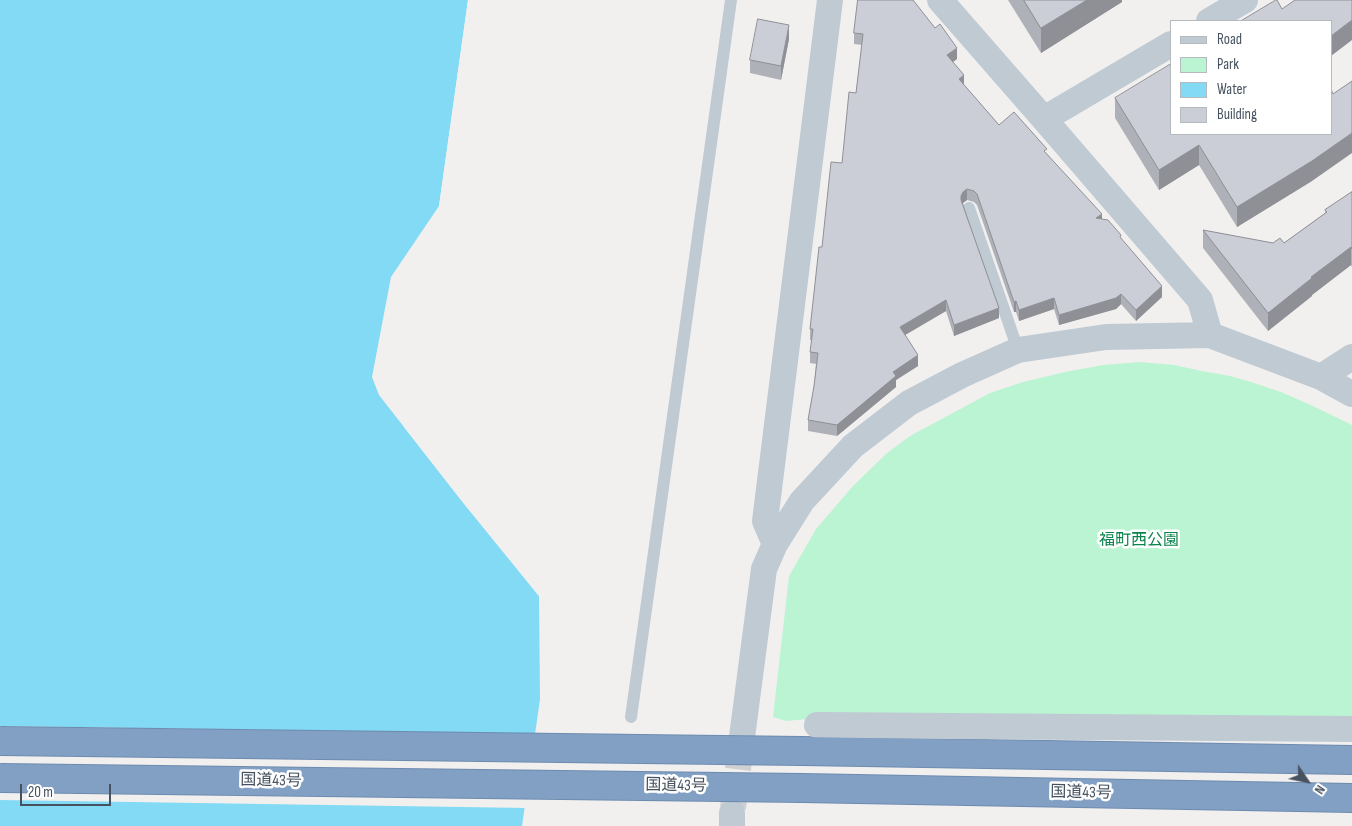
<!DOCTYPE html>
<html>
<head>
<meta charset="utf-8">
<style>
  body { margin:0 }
  #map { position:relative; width:1352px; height:826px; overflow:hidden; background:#f2f0ef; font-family:"Sofia Sans Condensed",sans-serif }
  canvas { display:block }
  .legend { position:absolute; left:1170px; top:20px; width:162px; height:115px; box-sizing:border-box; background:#fff; border:1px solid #b5babf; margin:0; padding:6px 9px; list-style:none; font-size:15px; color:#46525f }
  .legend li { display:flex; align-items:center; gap:10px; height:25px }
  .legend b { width:25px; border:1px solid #b5babf }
  .north { position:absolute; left:1282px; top:756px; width:50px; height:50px; -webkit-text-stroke:4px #fff; paint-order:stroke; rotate:124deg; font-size:14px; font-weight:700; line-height:20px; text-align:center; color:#46525f }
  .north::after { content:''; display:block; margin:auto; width:18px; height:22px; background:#46525f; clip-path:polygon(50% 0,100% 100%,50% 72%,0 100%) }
  .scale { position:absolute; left:20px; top:784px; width:91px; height:22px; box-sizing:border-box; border:2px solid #46525f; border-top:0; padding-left:6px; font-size:15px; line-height:18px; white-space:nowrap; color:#46525f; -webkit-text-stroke:4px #fff; paint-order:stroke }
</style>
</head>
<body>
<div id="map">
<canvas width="1352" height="826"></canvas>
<ul class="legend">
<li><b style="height:6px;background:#bfcad3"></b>Road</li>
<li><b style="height:14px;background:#baf4d2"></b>Park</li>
<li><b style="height:14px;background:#82daf5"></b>Water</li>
<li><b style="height:14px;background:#cbced6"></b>Building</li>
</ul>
<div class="north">N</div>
<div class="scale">20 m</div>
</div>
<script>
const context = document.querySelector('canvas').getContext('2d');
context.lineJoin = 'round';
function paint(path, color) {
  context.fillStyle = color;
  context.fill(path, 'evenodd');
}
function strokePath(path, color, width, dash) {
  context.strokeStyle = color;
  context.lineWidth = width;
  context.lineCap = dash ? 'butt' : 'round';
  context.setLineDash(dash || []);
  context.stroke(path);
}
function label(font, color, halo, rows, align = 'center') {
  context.font = font + ' "Sofia Sans Condensed","Noto Sans JP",sans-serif';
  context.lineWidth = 5;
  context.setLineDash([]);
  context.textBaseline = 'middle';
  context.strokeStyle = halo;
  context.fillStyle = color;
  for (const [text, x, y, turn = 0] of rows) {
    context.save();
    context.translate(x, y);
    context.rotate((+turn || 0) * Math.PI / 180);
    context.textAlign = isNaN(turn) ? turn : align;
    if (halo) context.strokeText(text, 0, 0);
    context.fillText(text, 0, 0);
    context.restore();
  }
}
const green = new Path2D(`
  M 1140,362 L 1174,365 L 1202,371 L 1230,376 L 1251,382 L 1281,392 L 1313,406 L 1352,425 L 1352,717 L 829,717 L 786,721 L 773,717 L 789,576 L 816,529 L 853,486 L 887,453 L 910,436 L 990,393 L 1023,382 L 1065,372 L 1103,365 Z`);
const water = new Path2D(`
  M 0,0 L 468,0 L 439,206 L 391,277 L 372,377 L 379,395 L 461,500 L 539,596 L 540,699 L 522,826 L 0,826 Z`);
const pier = new Path2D(`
  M 468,0 L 471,0 L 442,206 L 440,209 L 439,206 Z
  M 405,424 L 463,499 L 541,594 L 539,596 L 461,500 L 404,427 Z
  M 0,726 L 538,734 L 527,808 L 0,800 Z`);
const streetTunnel = new Path2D(`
  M 733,808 L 742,737`);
const lane = new Path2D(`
  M 969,208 L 1018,350
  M 631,717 L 731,0`);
const street = new Path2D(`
  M 940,0 L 1044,119 L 1200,300 L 1210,335
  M 1209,21 L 1245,0
  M 1044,119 L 1171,44
  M 1321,377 L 1352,357
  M 775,544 L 765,521 L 830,0
  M 817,725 L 1352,729
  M 742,737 L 764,569 L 775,544 L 802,501 L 853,446 L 909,403 L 962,375 L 1018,350 L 1106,337 L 1210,335 L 1321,377 L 1352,394
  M 732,813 L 732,826`);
const highway = new Path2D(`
  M 802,751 L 1352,760
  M 802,788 L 1352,798`);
const highwayBridge = new Path2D(`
  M 0,741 L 802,751
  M 0,778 L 802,788`);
const wall = new Path2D(`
  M 858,0 L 957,59 L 953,62 L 964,85 L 999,125 L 1047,154 L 1102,219 L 1121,238 L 1162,297 L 1136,321 L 1121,304 L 1116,309 L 1059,325 L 1054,309 L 1019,321 L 1016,312 L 1014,312 L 977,205 L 974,202 L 967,200 L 963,203 L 999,318 L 954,336 L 946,311 L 905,335 L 918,366 L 896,380 L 896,387 L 837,436 L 808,431 L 808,420 L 814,386 L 816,364 L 810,363 L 810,352 L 812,340 L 810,340 L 810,329 L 822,247 L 842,163 L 856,93 L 862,45 L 854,44 L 854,33 Z
  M 1008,0 L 1122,0 L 1122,2 L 1041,53 Z
  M 789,39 L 781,80 L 750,73 L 750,60 Z
  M 1115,98 L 1312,181 L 1237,227 L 1199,165 L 1159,190 L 1115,118 Z
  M 1352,192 L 1352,267 L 1351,265 L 1312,295 L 1312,296 L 1268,331 L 1203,248 L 1203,230 L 1273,243 L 1284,243 L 1325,213 L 1325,210 Z`);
const shadedWall = new Path2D(`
  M 1087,0 L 1122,0 L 1122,2 L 1041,53 L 1041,28 Z
  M 1352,20 L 1352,40 L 1331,56 L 1331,36 Z
  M 789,25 L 789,39 L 781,80 L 781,66 Z
  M 957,48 L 957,59 L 947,66 L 947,55 Z
  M 964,75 L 964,86 L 959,79 Z
  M 1352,133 L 1352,153 L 1312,181 L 1237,227 L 1237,207 Z
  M 1199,145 L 1199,165 L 1159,190 L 1159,170 Z
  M 967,189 L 967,200 L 963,203 L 961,207 L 961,196 L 963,192 Z
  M 1102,214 L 1102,225 L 1096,218 Z
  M 1351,247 L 1351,265 L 1312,295 L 1312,296 L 1268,331 L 1268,313 L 1311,277 Z
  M 1162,286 L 1162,297 L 1136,321 L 1136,310 Z
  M 1121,294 L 1121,304 L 1116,309 L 1059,325 L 1059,315 Z
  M 1054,298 L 1054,309 L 1019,321 L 1019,310 Z
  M 946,300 L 946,311 L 900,338 L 900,327 Z
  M 1016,301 L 1016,312 L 1014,312 L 1014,302 Z
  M 999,308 L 999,318 L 954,336 L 954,325 Z
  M 918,355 L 918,366 L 896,380 L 896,387 L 837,436 L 837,425 L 893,372 Z`);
const building = new Path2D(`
  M 858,0 L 913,0 L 935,28 L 940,24 L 957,48 L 947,55 L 964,75 L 959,79 L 999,125 L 1014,112 L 1047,149 L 1044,151 L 1102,214 L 1096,218 L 1108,220 L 1121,235 L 1120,237 L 1162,286 L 1136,310 L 1121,294 L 1116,298 L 1059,315 L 1054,298 L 1019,310 L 1016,301 L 1014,302 L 977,194 L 974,191 L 967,189 L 963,192 L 961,196 L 961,200 L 999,308 L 954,325 L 946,300 L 900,327 L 918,355 L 893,372 L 896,376 L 837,425 L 808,420 L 814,386 L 818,353 L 810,352 L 813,329 L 810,329 L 819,247 L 822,247 L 831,162 L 842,163 L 849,92 L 856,93 L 863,34 L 854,33 Z
  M 1024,0 L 1087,0 L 1041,28 Z
  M 1276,0 L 1277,0 L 1282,9 L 1295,0 L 1352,0 L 1352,20 L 1331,36 L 1331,21 L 1241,21 Z
  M 758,19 L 789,25 L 781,66 L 750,60 Z
  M 1171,64 L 1171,134 L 1331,134 L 1331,89 L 1333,94 L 1352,81 L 1352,133 L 1312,161 L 1237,207 L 1199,145 L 1159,170 L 1115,98 Z
  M 1352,192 L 1352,249 L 1351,247 L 1311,277 L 1312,278 L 1268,313 L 1203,230 L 1273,243 L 1280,238 L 1284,243 L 1327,212 L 1325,210 Z`);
const parkNames = [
  ["福町西公園",1139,541]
];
const streetNames = [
  ["国道43号",271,781,1],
  ["国道43号",676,786,1],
  ["国道43号",1081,793,1]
];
paint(green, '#baf4d2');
paint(water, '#82daf5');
paint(pier, '#f2f0ef');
strokePath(streetTunnel, '#d0d0d2', 26, [26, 13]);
strokePath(highway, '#6d8baf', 30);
strokePath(lane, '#bfcad3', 12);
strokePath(street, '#bfcad3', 26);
strokePath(highway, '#82a0c4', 28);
strokePath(highwayBridge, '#6d8baf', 30, []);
strokePath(highwayBridge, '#82a0c4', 28);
paint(wall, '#afb1b8');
paint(shadedWall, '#8e9096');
paint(building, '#cbced6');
strokePath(building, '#8e9096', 1);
label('16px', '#0d844c', '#fff', parkNames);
label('16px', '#46525f', '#fff', streetNames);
</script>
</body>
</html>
